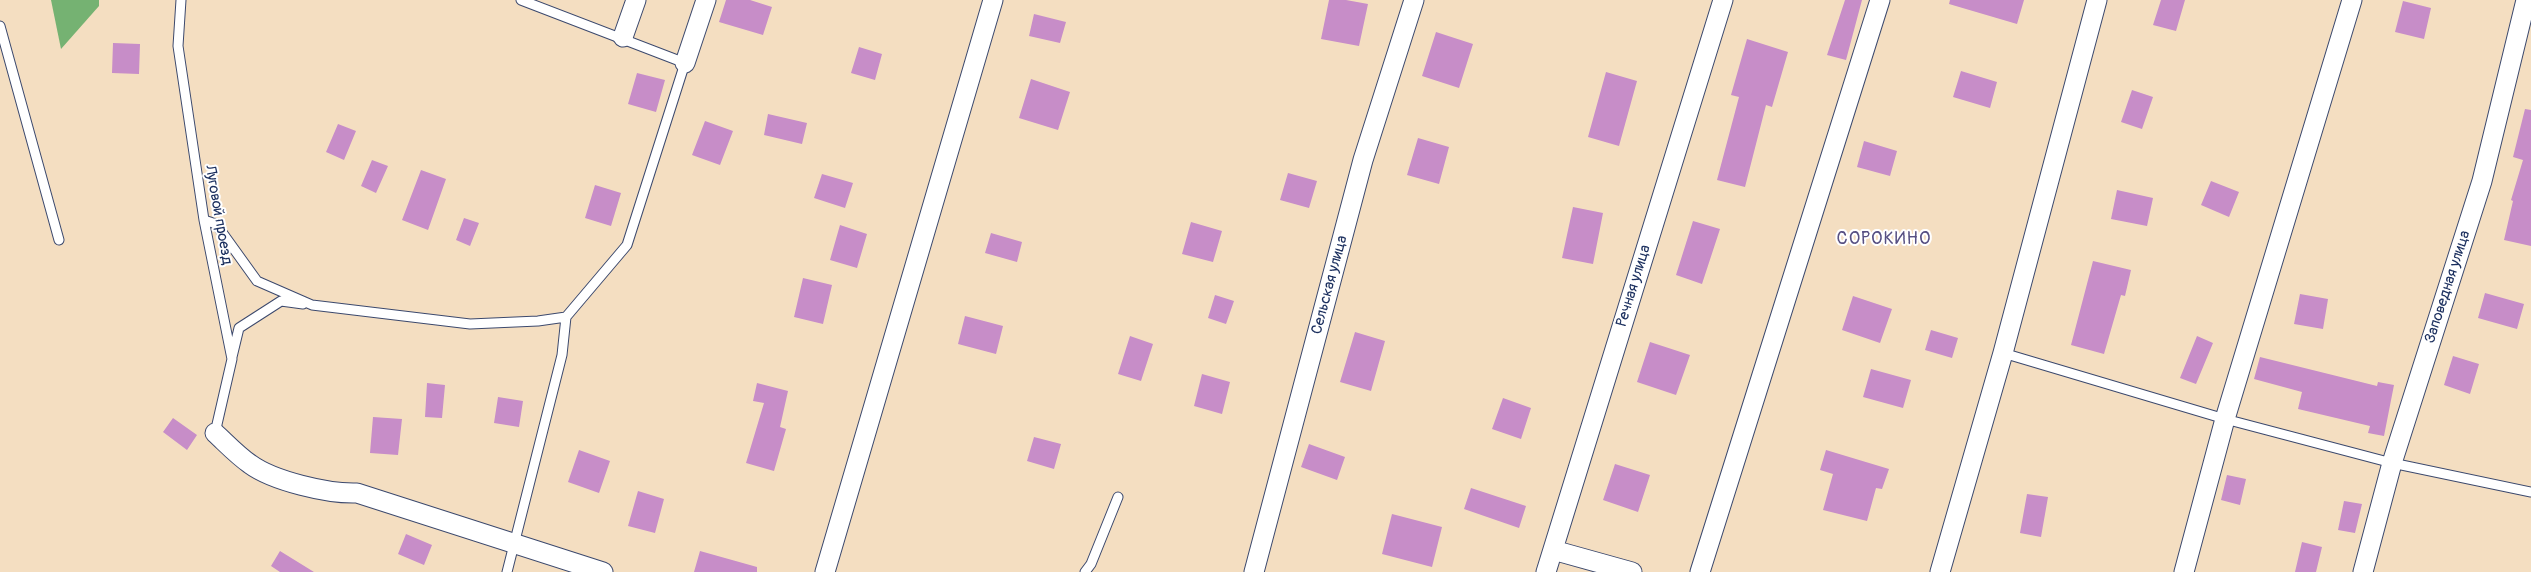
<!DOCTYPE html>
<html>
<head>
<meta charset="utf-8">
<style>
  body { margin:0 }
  canvas { display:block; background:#f4dec1 }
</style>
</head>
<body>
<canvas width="2531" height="572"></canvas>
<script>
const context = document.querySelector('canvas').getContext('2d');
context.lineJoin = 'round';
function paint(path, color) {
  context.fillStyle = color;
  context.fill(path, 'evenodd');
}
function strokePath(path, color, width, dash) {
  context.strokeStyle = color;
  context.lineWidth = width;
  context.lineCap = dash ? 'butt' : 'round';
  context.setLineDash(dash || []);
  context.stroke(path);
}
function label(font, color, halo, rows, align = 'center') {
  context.font = font + ' Pangolin,sans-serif';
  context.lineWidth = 4;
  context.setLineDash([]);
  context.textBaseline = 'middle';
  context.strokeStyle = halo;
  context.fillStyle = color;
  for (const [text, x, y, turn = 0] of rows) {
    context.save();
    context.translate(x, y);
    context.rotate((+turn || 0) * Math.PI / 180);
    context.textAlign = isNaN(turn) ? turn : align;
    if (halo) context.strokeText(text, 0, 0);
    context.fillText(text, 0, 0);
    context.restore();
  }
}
const forest = new Path2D(`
  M 51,0 L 99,0 L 99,6 L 61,49 Z`);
const building = new Path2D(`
  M 726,0 L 750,0 L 772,7 L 763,35 L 719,22 Z
  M 1329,0 L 1346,0 L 1368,4 L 1359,46 L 1321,39 Z
  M 1845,0 L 1862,0 L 1846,60 L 1827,55 Z
  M 1950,0 L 2024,0 L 2017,24 L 1949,4 Z
  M 2161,0 L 2185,0 L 2176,31 L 2153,25 Z
  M 2403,1 L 2431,8 L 2424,39 L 2395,32 Z
  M 1034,14 L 1066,22 L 1060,43 L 1029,36 Z
  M 1436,32 L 1473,44 L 1459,88 L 1422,76 Z
  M 1747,39 L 1788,52 L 1772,107 L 1766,105 L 1745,187 L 1717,180 L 1739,97 L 1731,95 Z
  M 113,43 L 140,44 L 139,74 L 112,73 Z
  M 859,47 L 882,54 L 875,80 L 851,73 Z
  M 1961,71 L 1997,82 L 1990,108 L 1953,97 Z
  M 1606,72 L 1637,81 L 1619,146 L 1588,137 Z
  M 637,73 L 665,80 L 656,112 L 628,104 Z
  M 1031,79 L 1070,92 L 1058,130 L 1019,118 Z
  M 2132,90 L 2153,97 L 2142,129 L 2121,122 Z
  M 2525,109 L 2531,110 L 2531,246 L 2504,240 L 2513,201 L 2511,200 L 2523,160 L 2513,157 Z
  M 768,114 L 807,123 L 802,144 L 764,135 Z
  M 705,121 L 733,131 L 720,165 L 692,155 Z
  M 338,124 L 356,131 L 344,160 L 326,152 Z
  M 1418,138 L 1449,147 L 1439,184 L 1407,175 Z
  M 1864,141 L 1897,151 L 1890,176 L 1857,167 Z
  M 372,160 L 388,166 L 376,193 L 361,186 Z
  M 421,170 L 446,179 L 428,230 L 402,220 Z
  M 1288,173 L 1317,181 L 1309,208 L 1280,200 Z
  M 822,174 L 853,183 L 845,208 L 814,198 Z
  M 2211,181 L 2239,192 L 2229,217 L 2201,205 Z
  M 595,185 L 621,193 L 611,226 L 585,218 Z
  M 2117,190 L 2153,198 L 2147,226 L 2111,219 Z
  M 1573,207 L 1603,213 L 1593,264 L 1562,258 Z
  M 464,218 L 479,223 L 470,246 L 456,240 Z
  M 1693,221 L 1720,229 L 1702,284 L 1676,275 Z
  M 1191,222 L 1222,231 L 1213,262 L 1182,254 Z
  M 840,225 L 867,234 L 857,268 L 830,260 Z
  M 991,233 L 1022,242 L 1017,262 L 985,253 Z
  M 2093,261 L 2131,270 L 2125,296 L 2121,295 L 2104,354 L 2071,345 Z
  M 803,278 L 832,285 L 823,324 L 794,317 Z
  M 2485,293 L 2524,304 L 2517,329 L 2478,318 Z
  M 2300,294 L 2328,299 L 2323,329 L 2294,324 Z
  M 1215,295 L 1234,301 L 1226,324 L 1208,318 Z
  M 1853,296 L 1892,309 L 1880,343 L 1842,330 Z
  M 965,316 L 1003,326 L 996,354 L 958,344 Z
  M 1931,330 L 1958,338 L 1952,358 L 1925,350 Z
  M 1355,332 L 1385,341 L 1371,391 L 1340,382 Z
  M 1130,336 L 1153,344 L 1141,381 L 1118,374 Z
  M 2197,336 L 2213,343 L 2196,384 L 2180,378 Z
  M 1650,342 L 1690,355 L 1676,395 L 1637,382 Z
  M 2453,356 L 2479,364 L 2470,394 L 2444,385 Z
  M 2260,357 L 2377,386 L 2378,382 L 2394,385 L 2384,436 L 2368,433 L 2370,426 L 2298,409 L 2302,392 L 2254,379 Z
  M 1871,369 L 1911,380 L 1903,408 L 1863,397 Z
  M 1202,374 L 1230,382 L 1222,414 L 1194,406 Z
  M 427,383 L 445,385 L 442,418 L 425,417 Z
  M 757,383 L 788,391 L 780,427 L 786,429 L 774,471 L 746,463 L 764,403 L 753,401 Z
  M 498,397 L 523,401 L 519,427 L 494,423 Z
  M 1503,398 L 1531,408 L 1521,439 L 1492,429 Z
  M 373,417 L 402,419 L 398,455 L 370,453 Z
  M 173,418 L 197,435 L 187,450 L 163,432 Z
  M 1034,437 L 1061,444 L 1054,469 L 1027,461 Z
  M 1309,444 L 1345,457 L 1337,480 L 1301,467 Z
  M 579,450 L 610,461 L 599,493 L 568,482 Z
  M 1826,450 L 1889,469 L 1882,489 L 1876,488 L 1867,521 L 1823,510 L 1833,474 L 1820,470 Z
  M 1615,464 L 1650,475 L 1638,512 L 1603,500 Z
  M 2227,475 L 2246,479 L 2240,505 L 2221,500 Z
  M 1471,488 L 1526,506 L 1519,528 L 1464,509 Z
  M 638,491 L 664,499 L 655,533 L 628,526 Z
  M 2027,494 L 2048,497 L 2041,537 L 2020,533 Z
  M 2344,501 L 2362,504 L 2355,533 L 2338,530 Z
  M 1392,514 L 1442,527 L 1432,567 L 1382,554 Z
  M 406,534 L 432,545 L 424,565 L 398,554 Z
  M 2302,542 L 2322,547 L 2316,572 L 2295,572 Z
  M 280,551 L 314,572 L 280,572 L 271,566 Z
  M 700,551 L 757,567 L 757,572 L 694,572 Z`);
const service = new Path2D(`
  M 181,0 L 178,46 L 204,220 L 232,359 L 215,433
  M 0,26 L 59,240
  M 204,220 L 216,224 L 257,281 L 312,305 L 470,324 L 538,321 L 566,317
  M 2003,353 L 2225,419 L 2392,463 L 2531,492
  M 232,357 L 239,328 L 281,301 L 303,304
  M 507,572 L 562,355 L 566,317 L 627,245 L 685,63 L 521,0
  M 1085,572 L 1091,564 L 1118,497`);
const minor = new Path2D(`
  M 623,37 L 636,0
  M 685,63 L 706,0
  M 215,433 C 226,443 237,455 250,464 C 273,481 328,494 357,493 L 603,572
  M 1553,550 L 1632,572
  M 825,572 L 993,0
  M 1254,572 L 1363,160 L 1414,0
  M 1546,572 L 1723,0
  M 1700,572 L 1880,0
  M 1940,572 L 2003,353 L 2097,0
  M 2184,572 L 2225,419 L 2352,0
  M 2363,572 L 2392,463 L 2482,181 L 2526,0`);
const streetNames = [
  ["Луговой проезд",218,215,80],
  ["Сельская улица",1330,285,-75],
  ["Речная улица",1634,286,-73],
  ["Заповедная улица",2448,287,-72]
];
const quarterNames = [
  ["СОРОКИНО",1884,239]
];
paint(forest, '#75b272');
paint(building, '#c78dc8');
strokePath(service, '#3c496d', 11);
strokePath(minor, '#3c496d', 21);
strokePath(service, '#fff', 9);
strokePath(minor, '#fff', 19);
label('15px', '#1b2f5e', '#fff', streetNames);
context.letterSpacing = '1px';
label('18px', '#575083', '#fff', quarterNames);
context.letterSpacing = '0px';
</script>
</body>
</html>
